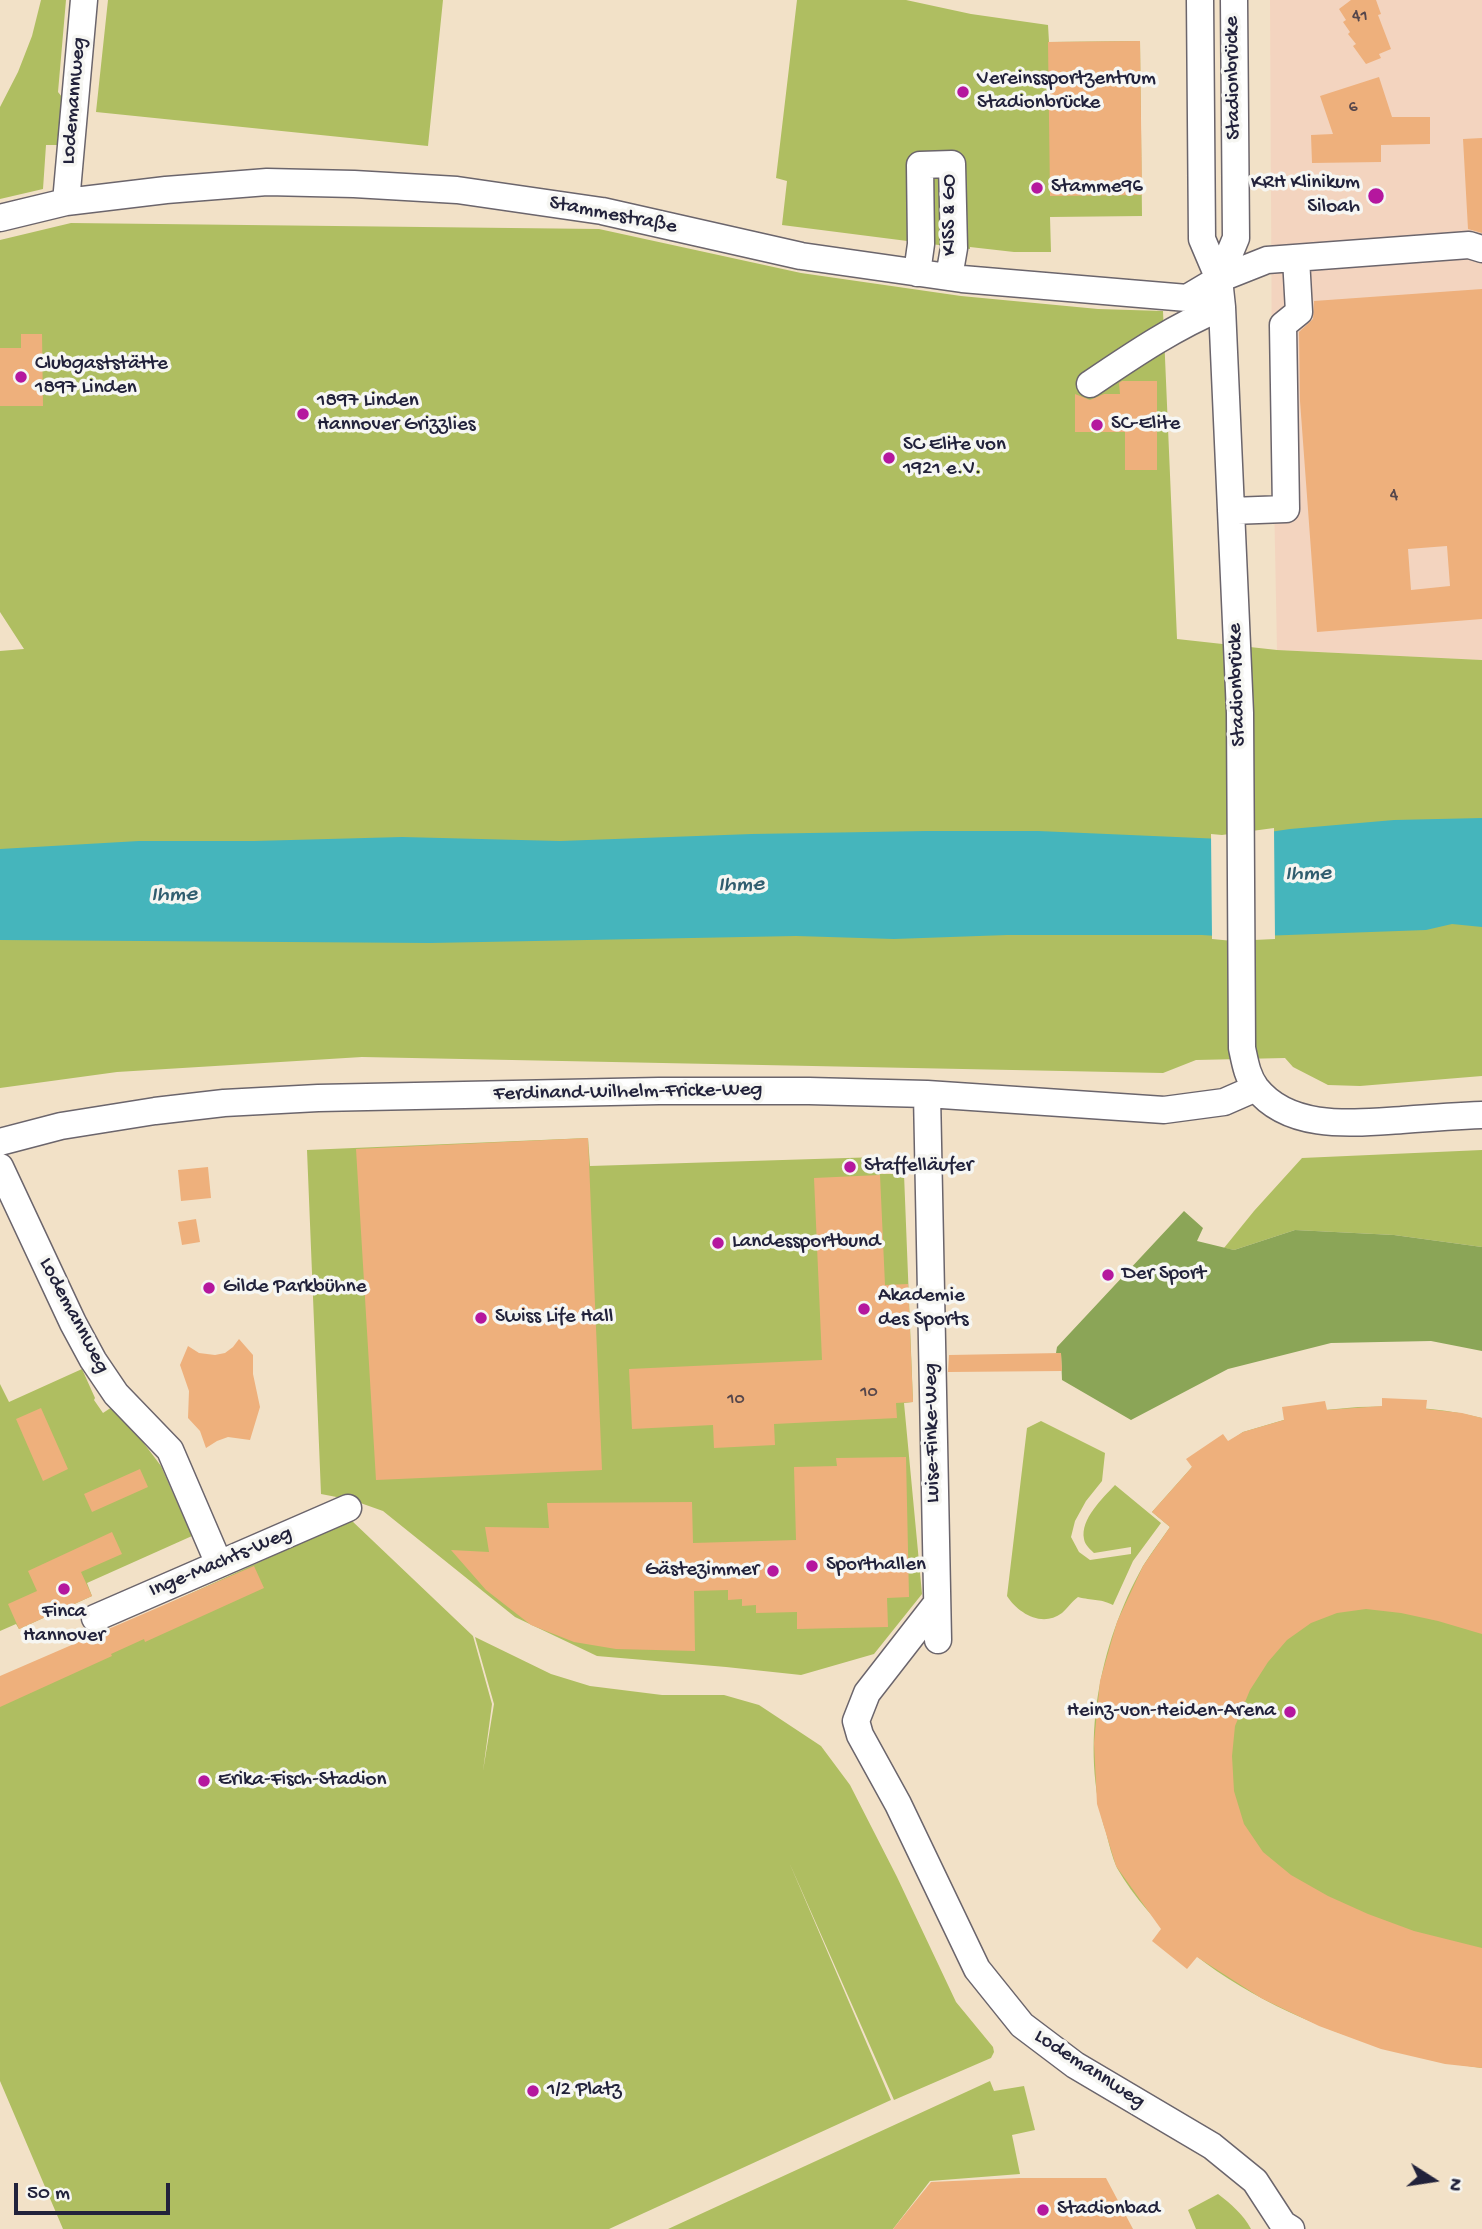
<!DOCTYPE html>
<html>
<head>
<meta charset="utf-8">
<style>
  body { margin:0 }
  #map { position:relative; width:1482px; height:2229px; overflow:hidden; background:#f2e1c7; font-family:"Gochi Hand",sans-serif }
  canvas { display:block }
  .north { position:absolute; left:1398px; top:2145px; width:70px; height:70px; -webkit-text-stroke:5px #f6f6f2; paint-order:stroke; rotate:102deg; font-size:19px; font-weight:700; line-height:28px; text-align:center; color:#22223b }
  .north::after { content:''; display:block; margin:auto; width:24px; height:32px; background:#22223b; clip-path:polygon(50% 0,100% 100%,50% 72%,0 100%) }
  .scale { position:absolute; left:14px; top:2183px; width:156px; height:32px; box-sizing:border-box; border:4px solid #22223b; border-top:0; padding-left:9px; font-size:21px; line-height:24px; white-space:nowrap; color:#22223b; -webkit-text-stroke:5px #f6f6f2; paint-order:stroke }
</style>
</head>
<body>
<div id="map">
<canvas width="1482" height="2229"></canvas>
<div class="north">N</div>
<div class="scale">50 m</div>
</div>
<script>
const context = document.querySelector('canvas').getContext('2d');
context.lineJoin = 'round';
function paint(path, color) {
  context.fillStyle = color;
  context.fill(path, 'evenodd');
}
function strokePath(path, color, width, dash) {
  context.strokeStyle = color;
  context.lineWidth = width;
  context.lineCap = dash ? 'butt' : 'round';
  context.setLineDash(dash || []);
  context.stroke(path);
}
function label(font, color, halo, rows, align = 'center') {
  context.font = font + ' "Gochi Hand",sans-serif';
  context.lineWidth = 7;
  context.setLineDash([]);
  context.textBaseline = 'middle';
  context.strokeStyle = halo;
  context.fillStyle = color;
  for (const [text, x, y, turn = 0] of rows) {
    context.save();
    context.translate(x, y);
    context.rotate((+turn || 0) * Math.PI / 180);
    context.textAlign = isNaN(turn) ? turn : align;
    if (halo) context.strokeText(text, 0, 0);
    context.fillText(text, 0, 0);
    context.restore();
  }
}
const built = new Path2D(`
  M 1270,0 L 1482,0 L 1482,660 L 1277,650 L 1272,393 Z`);
const green = new Path2D(`
  M 41,0 L 66,0 L 58,92 L 62,97 L 57,145 L 46,145 L 43,189 L 0,199 L 0,107 L 18,72 L 32,36 Z
  M 108,0 L 443,0 L 428,146 L 96,112 Z
  M 797,0 L 906,0 L 971,14 L 1048,25 L 1049,42 L 1140,41 L 1142,216 L 1050,217 L 1051,252 L 1014,252 L 970,247 L 970,249 L 782,225 L 787,181 L 776,178 Z
  M 71,223 L 599,229 L 801,273 L 961,296 L 1098,309 L 1163,311 L 1177,639 L 1277,650 L 1482,660 L 1482,1076 L 1360,1086 L 1328,1085 L 1293,1067 L 1285,1058 L 1196,1060 L 1163,1073 L 362,1057 L 117,1072 L 0,1088 L 0,651 L 24,649 L 0,612 L 0,240 Z
  M 588,1138 L 590,1166 L 879,1157 L 880,1174 L 904,1174 L 913,1402 L 904,1403 L 922,1594 L 874,1654 L 801,1675 L 726,1667 L 597,1656 L 515,1617 L 383,1511 L 352,1500 L 321,1494 L 307,1150 Z
  M 1482,1150 L 1482,1247 L 1394,1235 L 1295,1230 L 1234,1250 L 1224,1248 L 1254,1211 L 1302,1158 Z
  M 82,1369 L 95,1398 L 94,1400 L 103,1413 L 115,1405 L 161,1466 L 192,1536 L 87,1583 L 92,1596 L 19,1629 L 16,1624 L 0,1631 L 0,1384 L 9,1402 Z
  M 1358,1407 C 1400,1405 1442,1408 1482,1418 L 1482,2068 C 1354,2052 1184,1985 1117,1868 C 1112,1857 1109,1844 1106,1832 C 1079,1746 1099,1644 1143,1566 C 1151,1553 1161,1540 1170,1527 L 1152,1512 L 1192,1467 L 1243,1432 L 1314,1411 Z
  M 1041,1421 L 1105,1453 L 1102,1481 L 1086,1501 L 1075,1521 L 1071,1537 L 1079,1552 L 1090,1560 L 1131,1554 L 1131,1547 L 1094,1553 C 1090,1549 1085,1545 1084,1539 C 1080,1519 1103,1498 1115,1485 L 1161,1523 L 1133,1561 L 1113,1605 C 1098,1598 1093,1601 1078,1597 C 1071,1602 1068,1608 1062,1613 C 1042,1628 1018,1613 1007,1596 L 1027,1428 Z
  M 351,1520 L 473,1636 L 492,1704 L 483,1771 L 494,1704 L 475,1637 L 551,1674 L 590,1686 L 662,1695 L 724,1695 L 759,1705 L 821,1746 L 850,1785 L 897,1877 L 956,2002 L 993,2047 L 994,2052 L 991,2058 L 894,2100 L 789,1862 L 891,2100 L 609,2229 L 63,2229 L 0,2081 L 0,1681 Z
  M 990,2081 L 994,2091 L 1024,2086 L 1035,2130 L 1012,2135 L 1020,2174 L 930,2181 L 893,2229 L 668,2229 Z
  M 1218,2194 C 1231,2204 1243,2214 1251,2229 L 1196,2229 L 1188,2210 Z`);
const forest = new Path2D(`
  M 1184,1211 L 1203,1228 L 1197,1241 L 1234,1250 L 1295,1230 L 1394,1235 L 1482,1247 L 1482,1351 L 1431,1341 L 1331,1343 L 1228,1369 L 1131,1420 L 1062,1380 L 1061,1354 L 1056,1353 L 1057,1347 Z`);
const water = new Path2D(`
  M 1482,818 L 1482,927 L 1452,924 L 1426,930 L 1233,937 L 1202,935 L 1007,935 L 894,939 L 796,936 L 430,943 L 0,940 L 0,849 L 139,841 L 254,841 L 402,837 L 560,841 L 752,834 L 926,831 L 1038,831 L 1222,839 L 1290,829 L 1394,820 Z`);
const pier = new Path2D(`
  M 1274,828 L 1275,939 L 1233,941 L 1212,939 L 1211,834 L 1222,835 Z`);
const building = new Path2D(`
  M 1351,0 L 1376,0 L 1381,14 L 1378,15 L 1391,49 L 1379,54 L 1381,58 L 1366,64 L 1353,46 L 1356,44 L 1348,34 L 1350,32 L 1343,22 L 1346,20 L 1339,9 Z
  M 1140,41 L 1142,195 L 1050,196 L 1048,42 Z
  M 1379,77 L 1392,117 L 1430,117 L 1430,144 L 1381,145 L 1381,162 L 1312,163 L 1311,135 L 1333,134 L 1320,96 Z
  M 1482,138 L 1482,233 L 1468,229 L 1463,139 Z
  M 1482,289 L 1482,619 L 1317,632 L 1300,401 L 1299,332 L 1313,319 L 1314,301 ZM 1447,546 L 1450,586 L 1411,590 L 1408,549 Z
  M 21,334 L 42,334 L 43,406 L 0,406 L 0,348 L 21,348 Z
  M 1122,381 L 1157,381 L 1157,470 L 1125,470 L 1125,432 L 1075,432 L 1075,394 L 1090,400 L 1104,394 L 1120,394 L 1119,383 Z
  M 588,1138 L 602,1470 L 376,1480 L 356,1149 Z
  M 208,1167 L 211,1198 L 181,1201 L 178,1170 Z
  M 880,1175 L 885,1285 L 908,1284 L 913,1402 L 896,1403 L 897,1418 L 774,1424 L 775,1445 L 714,1448 L 713,1425 L 632,1429 L 629,1369 L 822,1360 L 814,1178 Z
  M 196,1219 L 200,1242 L 182,1245 L 178,1222 Z
  M 239,1339 L 253,1355 L 253,1374 L 260,1407 L 250,1440 L 228,1437 L 217,1441 L 206,1448 L 200,1431 L 188,1418 L 189,1391 L 180,1365 L 188,1346 L 199,1353 L 215,1355 L 225,1353 L 233,1347 Z
  M 1061,1353 L 1062,1371 L 948,1372 L 949,1355 Z
  M 1382,1398 L 1427,1400 L 1426,1409 L 1462,1413 L 1482,1418 L 1482,1634 L 1438,1621 L 1401,1613 L 1366,1609 L 1337,1613 L 1311,1623 L 1287,1640 L 1268,1662 L 1250,1690 L 1235,1726 L 1232,1756 L 1234,1791 L 1244,1824 L 1263,1852 L 1291,1875 L 1328,1896 L 1368,1914 L 1414,1931 L 1482,1948 L 1482,2068 L 1445,2064 L 1381,2049 L 1319,2026 L 1261,1998 L 1197,1957 L 1187,1969 L 1152,1941 L 1161,1929 L 1116,1866 L 1097,1804 L 1094,1743 L 1100,1681 L 1117,1622 L 1143,1566 L 1170,1527 L 1152,1512 L 1192,1467 L 1186,1459 L 1223,1434 L 1228,1441 L 1243,1432 L 1284,1420 L 1282,1407 L 1325,1401 L 1327,1410 L 1382,1406 Z
  M 41,1408 L 68,1469 L 43,1481 L 16,1419 Z
  M 906,1457 L 909,1597 L 887,1598 L 888,1627 L 797,1629 L 797,1612 L 756,1613 L 756,1605 L 742,1606 L 742,1599 L 728,1600 L 728,1590 L 694,1591 L 695,1651 L 616,1649 L 574,1642 L 531,1625 L 486,1590 L 451,1550 L 489,1552 L 485,1527 L 549,1528 L 547,1503 L 692,1502 L 693,1543 L 796,1540 L 794,1467 L 837,1466 L 836,1458 Z
  M 140,1469 L 148,1487 L 92,1512 L 84,1494 Z
  M 112,1532 L 122,1554 L 81,1572 L 92,1596 L 19,1629 L 8,1604 L 37,1591 L 28,1571 Z
  M 254,1566 L 264,1588 L 145,1642 L 144,1639 L 111,1654 L 112,1656 L 0,1707 L 0,1676 Z
  M 1019,2178 L 1106,2178 L 1133,2229 L 893,2229 L 931,2182 Z`);
const minor = new Path2D(`
  M 1200,0 L 1202,239 L 1219,279 L 1222,307 L 1240,713 L 1242,1048 C 1245,1062 1247,1076 1256,1088 C 1290,1131 1354,1123 1402,1120 C 1428,1118 1455,1116 1482,1115
  M 66,202 L 84,0
  M 0,218 L 66,202 L 166,190 L 267,182 L 354,184 L 457,190 L 602,211 L 801,256 L 962,279 L 1187,298 L 1219,279 L 1267,260 L 1469,245 L 1482,249
  M 917,273 L 921,244 L 920,165 L 952,164 L 954,248 L 949,277
  M 1219,279 L 1236,238 L 1234,0
  M 1090,384 C 1133,355 1174,327 1222,307
  M 1231,511 L 1286,509 L 1283,325 L 1299,312 L 1296,258
  M 927,1094 L 938,1640
  M 0,1142 L 61,1126 L 155,1111 L 224,1103 L 318,1098 L 659,1091 L 809,1091 L 927,1094 L 1164,1110 L 1224,1102 L 1256,1088
  M 0,1167 L 73,1323 L 93,1360 L 116,1394 L 170,1450 L 219,1564
  M 937,1603 L 867,1693 L 856,1721 L 860,1735 L 898,1804 L 977,1969 L 1022,2025 L 1075,2065 L 1212,2146 L 1255,2181 L 1283,2224 L 1291,2229
  M 95,1618 L 348,1508`);
const markers = [
  [963,92,7,"#b5179e"],
  [1037,188,7,"#b5179e"],
  [1376,196,9,"#b5179e"],
  [21,377,7,"#b5179e"],
  [303,414,7,"#b5179e"],
  [1097,425,7,"#b5179e"],
  [889,458,7,"#b5179e"],
  [850,1167,7,"#b5179e"],
  [718,1243,7,"#b5179e"],
  [1108,1275,7,"#b5179e"],
  [209,1288,7,"#b5179e"],
  [864,1309,7,"#b5179e"],
  [481,1318,7,"#b5179e"],
  [812,1566,7,"#b5179e"],
  [773,1571,7,"#b5179e"],
  [64,1589,7,"#b5179e"],
  [1290,1712,7,"#b5179e"],
  [204,1781,7,"#b5179e"],
  [533,2091,7,"#b5179e"],
  [1043,2210,7,"#b5179e"]
];
const numberNames = [
  ["41",1360,17],
  ["6",1353,108],
  ["4",1394,496],
  ["10",869,1393],
  ["10",736,1400]
];
const streetNames = [
  ["Stadionbrücke",1234,78,-91],
  ["Lodemannweg",75,101,-85],
  ["KISS & GO",951,215,-90],
  ["Stammestraße",613,216,11],
  ["Stadionbrücke",1238,685,-92],
  ["Ferdinand-Wilhelm-Fricke-Weg",628,1093,-1],
  ["Lodemannweg",73,1316,62],
  ["Luise-Finke-Weg",933,1433,-91],
  ["Inge-Machts-Weg",221,1563,-23],
  ["Lodemannweg",1089,2070,33]
];
const poiNames = [
  ["Vereinssportzentrum",977,80],
  ["Stadionbrücke",977,104],
  ["KRH Klinikum",1360,184,"right"],
  ["Siloah",1360,208,"right"],
  ["Stamme96",1051,188],
  ["Clubgaststätte",35,365],
  ["1897 Linden",35,389],
  ["1897 Linden",317,402],
  ["Hannover Grizzlies",317,426],
  ["SC-Elite",1111,425],
  ["SC Elite von",903,446],
  ["1921 e.V.",903,470],
  ["Staffelläufer",864,1167],
  ["Landessportbund",732,1243],
  ["Der Sport",1122,1275],
  ["Gilde Parkbühne",223,1288],
  ["Akademie",878,1297],
  ["des Sports",878,1321],
  ["Swiss Life Hall",495,1318],
  ["Sporthallen",826,1566],
  ["Gästezimmer",759,1571,"right"],
  ["Finca",64,1613,"center"],
  ["Hannover",64,1637,"center"],
  ["Heinz-von-Heiden-Arena",1276,1712,"right"],
  ["Erika-Fisch-Stadion",218,1781],
  ["1/2 Platz",547,2091],
  ["Stadionbad",1057,2210]
];
const waterNames = [
  ["Ihme",1308,875,-1],
  ["Ihme",741,886,-1],
  ["Ihme",174,896,-1]
];
paint(built, '#f3d4bf');
paint(green, '#afbe61');
paint(forest, '#8ba557');
paint(water, '#45b5bc');
paint(pier, '#f2e1c7');
paint(building, '#eeb07c');
strokePath(minor, '#6b656c', 29);
strokePath(minor, '#fff', 26);
for (const [x, y, r, color] of markers) {
  const dot = new Path2D();
  dot.arc(x, y, r, 0, 2 * Math.PI);
  context.fillStyle = color;
  context.fill(dot);
  strokePath(dot, '#f6f6f2', 2.5);
}
label('18px', '#55464b', null, numberNames);
label('21px', '#22223b', '#f6f6f2', streetNames);
label('21px', '#22223b', '#f6f6f2', poiNames, 'left');
label('italic 23px', '#305d6f', '#f6f6f2', waterNames);
</script>
</body>
</html>
